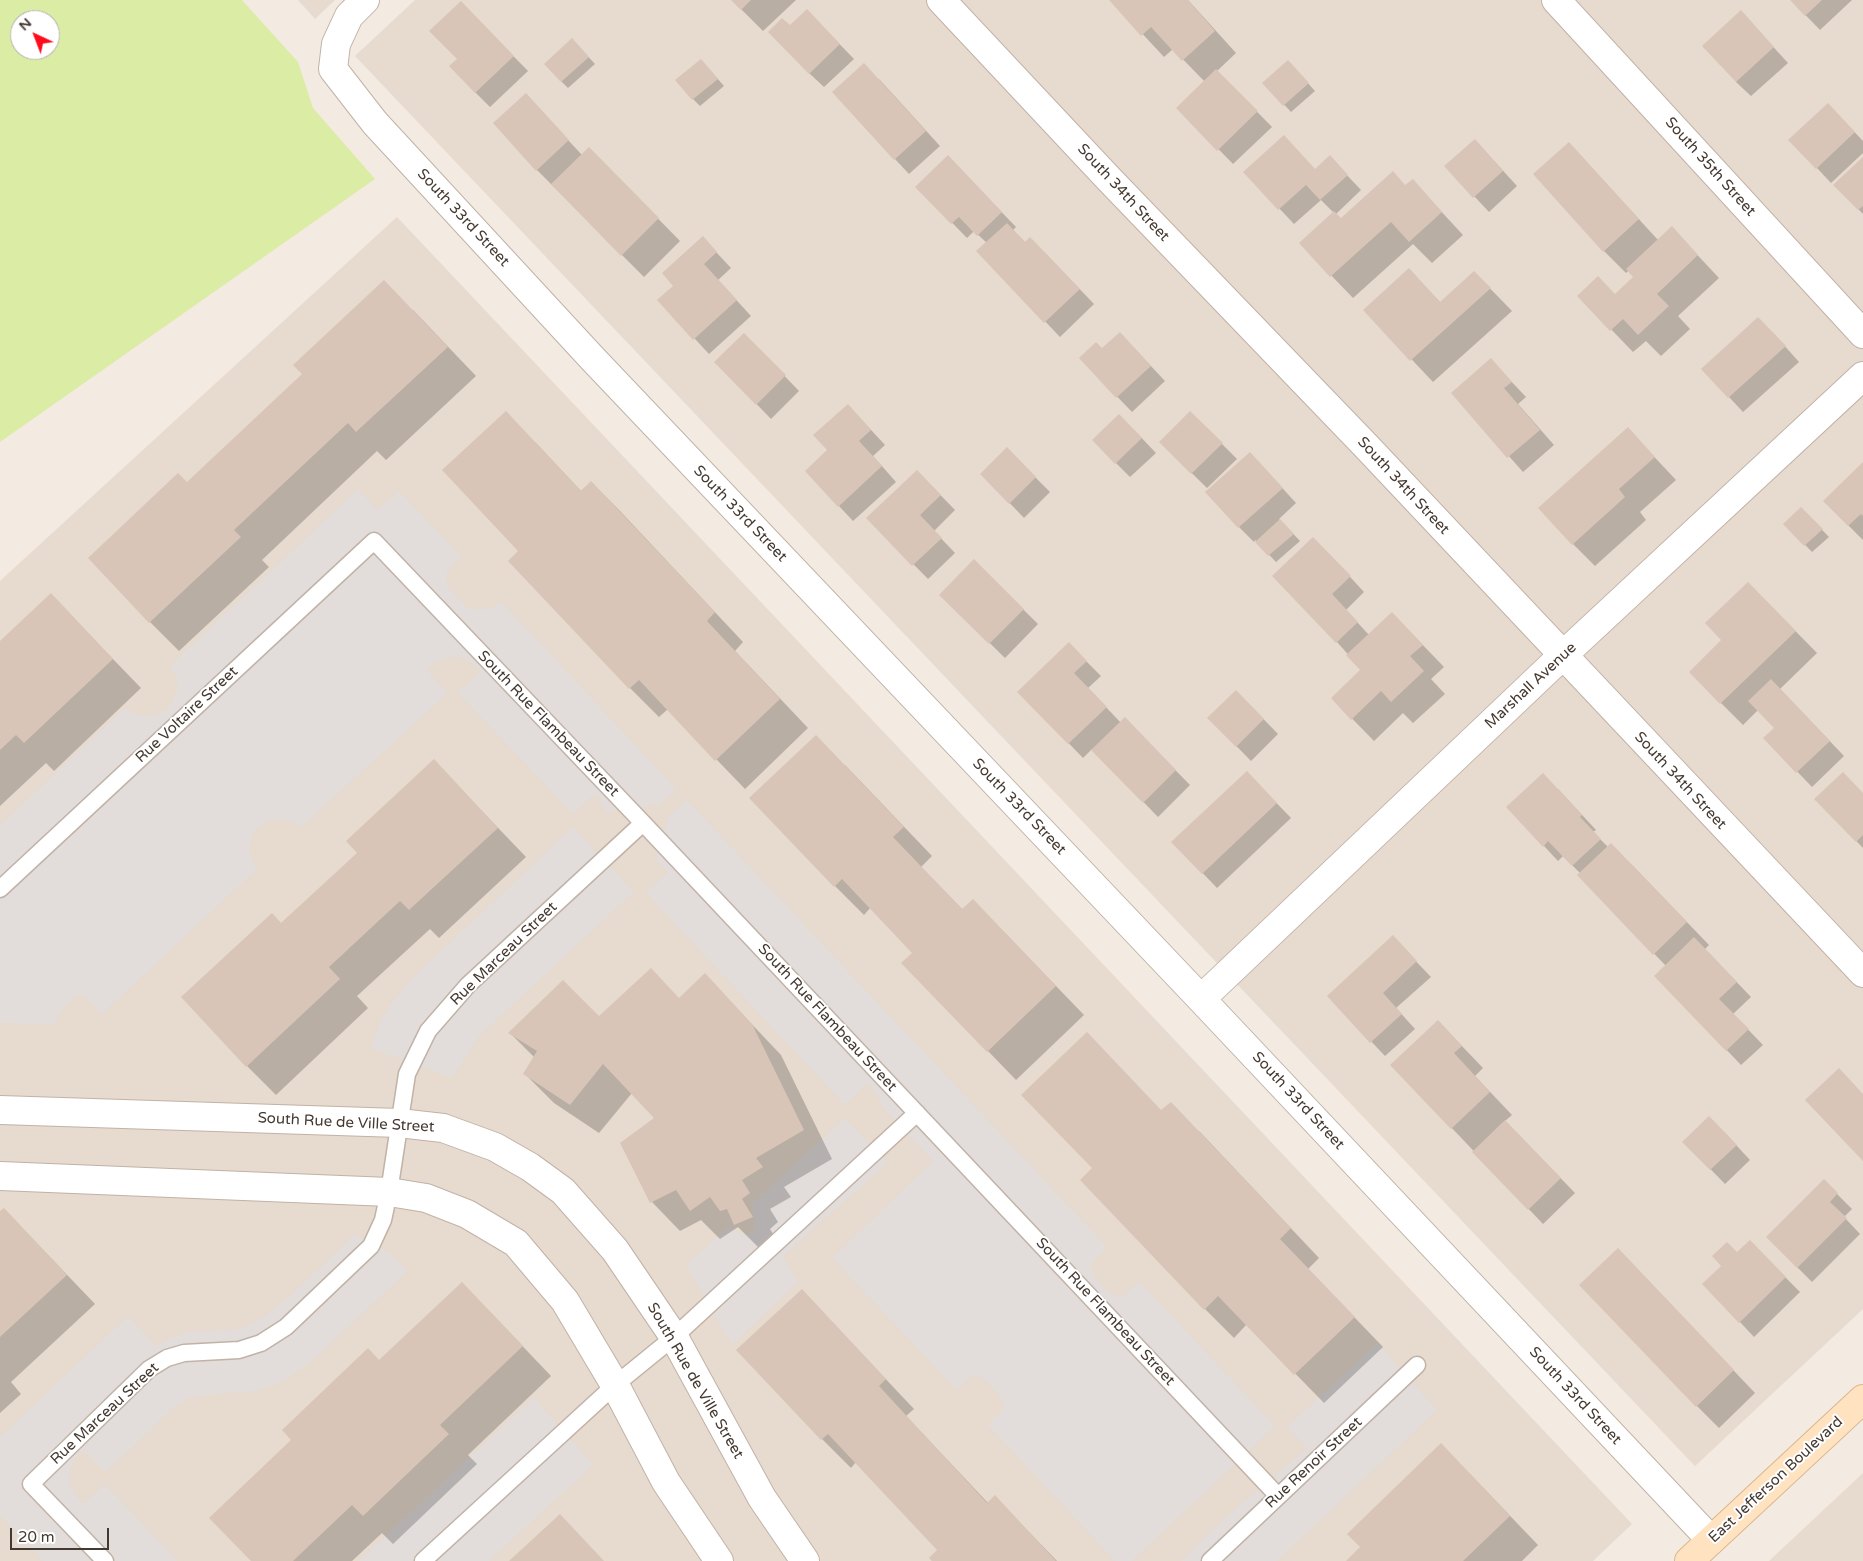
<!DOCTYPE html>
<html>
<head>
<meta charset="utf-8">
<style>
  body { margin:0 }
  #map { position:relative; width:1863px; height:1561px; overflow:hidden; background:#f3eae1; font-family:"Varela Round",sans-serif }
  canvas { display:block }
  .north { position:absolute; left:10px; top:10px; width:50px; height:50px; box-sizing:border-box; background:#fff; border:1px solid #b4b0ad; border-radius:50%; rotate:317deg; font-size:14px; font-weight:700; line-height:20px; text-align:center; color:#443931 }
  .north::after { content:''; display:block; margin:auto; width:18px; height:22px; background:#ff0c1c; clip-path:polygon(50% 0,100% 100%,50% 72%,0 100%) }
  .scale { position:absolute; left:10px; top:1528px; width:99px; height:22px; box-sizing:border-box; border:2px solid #443931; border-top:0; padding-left:6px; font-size:15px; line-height:18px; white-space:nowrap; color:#443931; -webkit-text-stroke:4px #fff; paint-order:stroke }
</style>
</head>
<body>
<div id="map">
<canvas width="1863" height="1561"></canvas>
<div class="north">N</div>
<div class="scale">20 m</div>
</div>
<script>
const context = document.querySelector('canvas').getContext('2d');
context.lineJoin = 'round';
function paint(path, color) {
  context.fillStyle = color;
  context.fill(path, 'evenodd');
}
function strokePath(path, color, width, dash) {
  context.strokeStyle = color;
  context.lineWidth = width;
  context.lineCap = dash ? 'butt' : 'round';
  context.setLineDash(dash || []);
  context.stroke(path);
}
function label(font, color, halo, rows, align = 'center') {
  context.font = font + ' "Varela Round",sans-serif';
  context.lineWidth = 4;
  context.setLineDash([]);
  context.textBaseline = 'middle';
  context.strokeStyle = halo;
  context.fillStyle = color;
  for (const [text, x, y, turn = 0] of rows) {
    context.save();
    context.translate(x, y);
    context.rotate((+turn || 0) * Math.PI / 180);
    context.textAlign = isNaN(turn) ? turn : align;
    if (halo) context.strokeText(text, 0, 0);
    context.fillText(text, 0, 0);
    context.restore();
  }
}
const residential = new Path2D(`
  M 298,0 L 335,0 L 315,19 Z
  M 415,0 L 1863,0 L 1863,1309 L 1695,1466 L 355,56 Z
  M 397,217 L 1632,1524 L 1593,1561 L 0,1561 L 0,581 Z
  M 1863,1473 L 1863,1561 L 1769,1561 Z`);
const green = new Path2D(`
  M 0,0 L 242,0 L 298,62 L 313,108 L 375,179 L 0,442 ZM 20,20 L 50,20 L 50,50 L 20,50 Z`);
const parking = new Path2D(`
  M 358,489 L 377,510 L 399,491 L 461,556 L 446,573 L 447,586 L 468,608 L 480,610 L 493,607 L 502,602 L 676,789 L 659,805 L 606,812 L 596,793 L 573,814 L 458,693 L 480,672 L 469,660 L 455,656 L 435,662 L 427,671 L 448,693 L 301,827 L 291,820 L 274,819 L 262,824 L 253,832 L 249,846 L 250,857 L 257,869 L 102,1014 L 84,996 L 76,996 L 59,1013 L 55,1024 L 0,1023 L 0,825 L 125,708 L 135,714 L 151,717 L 166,710 L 173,701 L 178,687 L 175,675 L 170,666 Z
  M 687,800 L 1107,1247 L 1090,1264 L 1095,1277 L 1106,1290 L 1121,1298 L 1139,1281 L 1275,1426 L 1132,1561 L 1115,1561 L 988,1425 L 1005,1408 L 999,1395 L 988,1382 L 974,1374 L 957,1390 L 832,1258 L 933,1161 L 882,1107 L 878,1097 L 868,1083 L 845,1105 L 646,893 L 668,872 L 656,859 L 668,817 Z
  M 573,827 L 634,892 L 479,1036 L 452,1078 L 371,1048 L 378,1027 L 389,1006 L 409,981 Z
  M 845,1118 L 888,1163 L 783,1256 L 798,1282 L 732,1345 L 686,1265 L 728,1227 L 744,1235 L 752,1232 L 756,1223 L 752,1209 L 753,1203 Z
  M 354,1235 L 389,1252 L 408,1271 L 307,1365 L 281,1382 L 256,1391 L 206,1395 L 189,1398 L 173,1408 L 106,1472 L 84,1450 L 76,1458 L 70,1468 L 69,1480 L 73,1491 L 83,1504 L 105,1484 L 177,1561 L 43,1561 L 0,1515 L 0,1437 L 128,1316 L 156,1346 L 171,1338 L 191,1332 L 241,1329 L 264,1317 L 292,1294 Z
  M 1377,1343 L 1437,1410 L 1277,1561 L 1182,1561 L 1209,1532 L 1307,1448 L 1287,1427 Z
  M 534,1397 L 593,1465 L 489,1561 L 359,1561 Z`);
const shadow = new Path2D(`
  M 732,0 L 796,0 L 763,31 Z
  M 1111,0 L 1188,0 L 1236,53 L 1217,71 L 1272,127 L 1233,164 L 1178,108 L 1205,82 L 1173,49 L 1164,57 Z
  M 1791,0 L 1852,0 L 1820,30 Z
  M 475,17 L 528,71 L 490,107 L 475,92 L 458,59 Z
  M 822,26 L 854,59 L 824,87 L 809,73 L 790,27 Z
  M 1755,27 L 1788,63 L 1751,96 L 1736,82 Z
  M 579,47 L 595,64 L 568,88 L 561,81 Z
  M 701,60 L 724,86 L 700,106 L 693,99 Z
  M 1295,69 L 1315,91 L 1291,112 L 1264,83 Z
  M 879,79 L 940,146 L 909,174 L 895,159 Z
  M 526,95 L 582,155 L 589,148 L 680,241 L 644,277 L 537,170 Z
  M 1842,119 L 1863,141 L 1863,153 L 1831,183 L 1817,168 Z
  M 1475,140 L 1517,186 L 1489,212 L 1446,166 Z
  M 1569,143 L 1658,240 L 1672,228 L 1719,278 L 1678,316 L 1690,329 L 1661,356 L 1646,341 L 1633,352 L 1579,296 L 1615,295 L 1634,277 L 1628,271 L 1626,273 L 1604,251 Z
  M 1863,158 L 1863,214 L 1835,185 Z
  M 1316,170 L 1344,172 L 1361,190 L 1336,214 L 1341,219 L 1406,186 L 1413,181 L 1463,235 L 1432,263 L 1413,244 L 1353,298 L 1300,243 L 1334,213 L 1321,200 L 1294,224 L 1245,172 Z
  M 962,171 L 1016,227 L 1013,230 L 1026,243 L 1045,253 L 1094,304 L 1060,337 L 978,251 L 987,243 L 974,231 L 967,238 L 917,187 Z
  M 702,237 L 731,268 L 718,280 L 751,316 L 709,354 L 659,300 L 675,286 Z
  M 1409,270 L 1441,303 L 1474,272 L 1512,311 L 1433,382 L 1365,310 Z
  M 413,310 L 476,376 L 386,460 L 377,451 L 262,560 L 269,567 L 179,651 L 150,622 L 187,484 Z
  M 1773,333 L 1799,362 L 1743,412 L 1729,397 Z
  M 744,334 L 799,391 L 771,419 L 716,362 Z
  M 1134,348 L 1165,381 L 1132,412 L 1080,358 L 1102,350 Z
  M 1491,360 L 1526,397 L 1518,404 L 1554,445 L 1523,472 L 1453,393 Z
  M 848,405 L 885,445 L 873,456 L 896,482 L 853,521 L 839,506 L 829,450 Z
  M 1190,412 L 1237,459 L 1207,488 L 1160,442 Z
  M 1628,429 L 1676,480 L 1640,512 L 1646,520 L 1595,566 L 1573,544 Z
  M 1134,430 L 1156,453 L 1130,477 L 1116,463 Z
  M 535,442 L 581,491 L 591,482 L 620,511 L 743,642 L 735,651 L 808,728 L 745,789 L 668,709 L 659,717 L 630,688 L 520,551 Z
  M 1007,449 L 1050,492 L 1024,518 L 982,474 Z
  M 1863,464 L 1863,540 L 1848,525 Z
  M 1264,468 L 1296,503 L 1279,519 L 1300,541 L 1276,562 L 1255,540 L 1254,542 L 1239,527 L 1207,492 Z
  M 917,471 L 955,510 L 934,531 L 955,553 L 928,579 L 868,518 Z
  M 1801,508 L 1829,537 L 1812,552 L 1785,524 Z
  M 1328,553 L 1364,592 L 1346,610 L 1369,635 L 1392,613 L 1444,667 L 1431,679 L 1445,694 L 1413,723 L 1403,713 L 1374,741 L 1332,698 L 1362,670 L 1337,642 Z
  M 974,561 L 1038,624 L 1005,658 L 941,595 Z
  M 1748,583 L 1817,653 L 1780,689 L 1844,756 L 1812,787 L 1765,738 L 1776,728 L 1758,710 L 1743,725 L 1721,703 L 1723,640 Z
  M 51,595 L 141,688 L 54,771 L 46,763 L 0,806 L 0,643 Z
  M 1069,644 L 1101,676 L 1088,688 L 1121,723 L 1125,719 L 1190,785 L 1158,817 L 1092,749 L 1083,758 L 1019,692 Z
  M 1236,691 L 1278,734 L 1251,761 L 1209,718 Z
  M 434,761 L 526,857 L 439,938 L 430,929 L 357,996 L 368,1008 L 276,1095 L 247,1066 L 281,924 L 358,853 Z
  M 845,765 L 932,856 L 921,867 L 963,910 L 1002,930 L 1084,1015 L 1016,1080 L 988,1051 L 914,953 L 871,907 L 864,915 L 835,886 Z
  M 1261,787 L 1291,818 L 1217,888 L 1173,842 Z
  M 1558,789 L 1596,830 L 1593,832 L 1608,847 L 1633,866 L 1709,945 L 1705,949 L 1751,997 L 1733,1014 L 1763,1045 L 1741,1065 L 1656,976 L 1666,966 L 1579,875 L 1580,873 L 1563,856 L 1558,861 L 1544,846 Z
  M 1863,794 L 1863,848 L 1816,799 Z
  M 1407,952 L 1431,977 L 1396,1008 L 1415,1029 L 1385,1056 L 1328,996 Z
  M 705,975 L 781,1055 L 832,1159 L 784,1187 L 791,1197 L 770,1209 L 778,1222 L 770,1229 L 781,1247 L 764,1253 L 738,1227 L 720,1239 L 701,1220 L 680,1231 L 652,1202 L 656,1119 L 632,1093 L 599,1133 L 554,1103 L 525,1074 L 535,1058 L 510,1033 L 599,1017 L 680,999 Z
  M 1438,1021 L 1483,1068 L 1475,1076 L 1512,1115 L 1505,1121 L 1575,1193 L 1543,1224 L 1392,1065 Z
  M 1162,1111 L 1200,1132 L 1319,1258 L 1308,1269 L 1383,1347 L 1324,1403 L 1247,1324 L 1234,1338 L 1205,1309 Z
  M 1724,1132 L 1750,1160 L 1725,1184 L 1684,1142 Z
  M 1824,1181 L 1852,1209 L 1844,1217 L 1860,1234 L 1812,1282 L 1767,1237 Z
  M 4,1209 L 95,1304 L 11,1382 L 21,1394 L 0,1413 L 0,1213 Z
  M 1750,1242 L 1800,1292 L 1754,1337 L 1740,1322 L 1737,1254 Z
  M 1640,1272 L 1755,1393 L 1719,1428 L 1697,1406 Z
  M 490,1312 L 551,1376 L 468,1455 L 477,1464 L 393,1544 L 382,1533 L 352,1561 L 253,1561 L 380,1361 Z
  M 830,1320 L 914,1409 L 906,1416 L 988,1503 L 995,1497 L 1057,1561 L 934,1561 L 939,1551 L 856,1462 L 851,1468 L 822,1439 Z
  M 1470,1474 L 1538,1545 L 1522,1561 L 1348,1561 Z`);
const building = new Path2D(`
  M 731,0 L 751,0 L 741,10 Z
  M 1109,0 L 1188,0 L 1215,31 L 1182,61 L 1151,27 L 1141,36 Z
  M 1790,0 L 1822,0 L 1805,16 Z
  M 461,1 L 514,56 L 475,93 L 449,66 L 457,59 L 429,31 Z
  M 807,9 L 840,44 L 809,74 L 768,32 L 782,18 L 790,25 Z
  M 1741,10 L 1774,47 L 1736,82 L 1702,46 Z
  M 572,38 L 589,57 L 561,82 L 544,64 Z
  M 701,59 L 718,79 L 692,100 L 675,80 Z
  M 1288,60 L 1309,83 L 1283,106 L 1262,83 Z
  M 864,63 L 926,131 L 894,160 L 832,92 Z
  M 1216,69 L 1258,111 L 1217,151 L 1176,108 Z
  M 526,93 L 569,140 L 536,171 L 493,123 Z
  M 1828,103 L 1855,132 L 1816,169 L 1788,140 Z
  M 1284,135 L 1315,169 L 1330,155 L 1348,175 L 1320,200 L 1306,185 L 1278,210 L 1243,172 Z
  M 1475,139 L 1503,171 L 1473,198 L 1444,166 Z
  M 1569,142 L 1639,219 L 1603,252 L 1533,174 Z
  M 589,147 L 659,218 L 621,256 L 551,184 Z
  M 948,155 L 1002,212 L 977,236 L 959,217 L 951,224 L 915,187 Z
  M 1863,157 L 1863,206 L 1858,210 L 1833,185 Z
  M 1393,171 L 1405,185 L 1413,179 L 1442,212 L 1409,242 L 1391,222 L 1330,277 L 1299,243 L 1334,211 L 1341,218 Z
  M 1007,223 L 1025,242 L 1030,237 L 1080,289 L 1044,323 L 976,251 Z
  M 1672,226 L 1698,255 L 1657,294 L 1669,306 L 1638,335 L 1623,319 L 1610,331 L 1577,296 L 1598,276 L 1615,294 L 1633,277 L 1626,269 Z
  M 703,236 L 717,252 L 704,264 L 737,300 L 693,340 L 657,300 L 673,286 L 662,273 Z
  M 1409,268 L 1440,302 L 1474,271 L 1491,288 L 1410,361 L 1363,310 Z
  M 384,280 L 448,347 L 356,432 L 348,423 L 234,530 L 241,537 L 149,623 L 88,558 L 178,473 L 187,482 L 302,374 L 293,365 Z
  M 1758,317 L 1786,346 L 1728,398 L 1701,369 Z
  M 1120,332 L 1151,366 L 1116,398 L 1079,358 L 1096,342 L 1102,348 Z
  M 744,333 L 786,375 L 756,405 L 714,362 Z
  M 1491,358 L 1512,382 L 1504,388 L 1540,430 L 1507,458 L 1451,393 Z
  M 848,404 L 871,430 L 859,441 L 882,466 L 838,507 L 805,471 L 827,450 L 813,435 Z
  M 506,411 L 581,491 L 591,481 L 715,612 L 707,621 L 780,699 L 715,761 L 639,680 L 629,689 L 508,561 L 518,551 L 442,470 Z
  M 1190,411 L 1223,443 L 1191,474 L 1159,442 Z
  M 1119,414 L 1142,438 L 1115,464 L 1092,440 Z
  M 1628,427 L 1655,457 L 1619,489 L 1625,497 L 1572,545 L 1538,508 Z
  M 1007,447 L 1036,477 L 1009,504 L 980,474 Z
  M 1250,452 L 1283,488 L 1238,528 L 1205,492 Z
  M 1863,462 L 1863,516 L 1861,514 L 1848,526 L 1823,501 Z
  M 917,470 L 941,495 L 920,515 L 942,538 L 912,566 L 866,518 Z
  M 1801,507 L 1823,529 L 1804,546 L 1783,524 Z
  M 1280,519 L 1294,534 L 1268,556 L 1255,542 Z
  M 1313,537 L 1351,576 L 1332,594 L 1358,622 L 1336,643 L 1272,576 Z
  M 974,559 L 1024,609 L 989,644 L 939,595 Z
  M 1748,582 L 1796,631 L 1720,704 L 1689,672 L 1721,640 L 1705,623 Z
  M 51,593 L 113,659 L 24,743 L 16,735 L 0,750 L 0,641 Z
  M 1392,612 L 1423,645 L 1410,656 L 1424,671 L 1391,702 L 1381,691 L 1351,720 L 1331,698 L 1360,670 L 1346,655 Z
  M 1069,642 L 1087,661 L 1074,673 L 1107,707 L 1068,744 L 1017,692 Z
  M 1771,679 L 1830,741 L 1796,773 L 1763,738 L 1774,728 L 1748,701 Z
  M 1236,690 L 1264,719 L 1236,747 L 1207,718 Z
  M 1125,717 L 1176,770 L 1143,803 L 1091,750 Z
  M 816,735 L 904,827 L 893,837 L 962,909 L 973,899 L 1056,986 L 987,1052 L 901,963 L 912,953 L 842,879 L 834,887 L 749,798 Z
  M 434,759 L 498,828 L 409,910 L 400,901 L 329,967 L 340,979 L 246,1067 L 181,997 L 272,913 L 281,923 L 357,853 L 346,841 Z
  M 1247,771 L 1277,803 L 1202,874 L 1171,842 Z
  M 1843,772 L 1863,793 L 1863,835 L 1856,842 L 1814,799 Z
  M 1543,773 L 1582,815 L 1580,817 L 1601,839 L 1572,866 L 1548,841 L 1543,847 L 1506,807 Z
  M 1611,843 L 1687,922 L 1653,955 L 1577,875 Z
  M 1393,935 L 1417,961 L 1383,993 L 1402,1014 L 1370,1043 L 1327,996 Z
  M 1694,937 L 1737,982 L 1719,999 L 1749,1029 L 1726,1051 L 1654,976 Z
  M 651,968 L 679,998 L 705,973 L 752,1024 L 804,1130 L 756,1158 L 763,1167 L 742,1180 L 750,1193 L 742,1199 L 753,1217 L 734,1225 L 727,1209 L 720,1211 L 710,1197 L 690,1211 L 676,1190 L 650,1203 L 620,1143 L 654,1118 L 603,1064 L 570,1105 L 523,1074 L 537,1051 L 508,1033 L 563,980 L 599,1016 Z
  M 1438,1020 L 1462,1046 L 1454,1053 L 1490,1092 L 1451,1129 L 1390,1065 Z
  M 1087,1032 L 1161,1110 L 1171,1102 L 1291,1228 L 1280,1239 L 1355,1317 L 1294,1375 L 1218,1296 L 1204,1310 L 1080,1180 L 1092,1168 L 1021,1095 Z
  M 1839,1068 L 1863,1094 L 1863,1161 L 1805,1100 Z
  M 1709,1116 L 1737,1145 L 1710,1170 L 1682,1142 Z
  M 1505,1120 L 1561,1178 L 1528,1210 L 1472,1152 Z
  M 1824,1179 L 1838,1193 L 1830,1202 L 1847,1218 L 1797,1268 L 1766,1237 Z
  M 4,1208 L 67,1275 L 0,1337 L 0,1211 Z
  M 1750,1240 L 1786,1277 L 1739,1323 L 1702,1284 L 1721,1266 L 1712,1256 L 1727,1242 L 1737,1252 Z
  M 1618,1248 L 1734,1370 L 1696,1407 L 1579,1285 Z
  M 462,1282 L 523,1346 L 440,1425 L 449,1434 L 363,1516 L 352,1505 L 293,1561 L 251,1561 L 209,1518 L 291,1440 L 282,1430 L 368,1348 L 379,1360 Z
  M 802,1289 L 886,1379 L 879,1386 L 987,1503 L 995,1495 L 1056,1561 L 932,1561 L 929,1558 L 937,1550 L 828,1434 L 821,1440 L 736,1350 Z
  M 1441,1443 L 1510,1516 L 1463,1561 L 1346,1561 L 1360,1547 L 1347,1534 Z
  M 560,1514 L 604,1561 L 509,1561 Z`);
const lane = new Path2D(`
  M 0,889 L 374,541 L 643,823 L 1278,1496
  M 105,1561 L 31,1484 L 149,1369 L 167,1358 L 184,1353 L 239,1350 L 261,1343 L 286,1327 L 371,1246 L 383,1220 L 389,1192 L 407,1074 L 428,1031 L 468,985 L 643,823
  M 423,1561 L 615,1385 L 674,1337 L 917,1113
  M 1210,1561 L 1417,1365`);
const street = new Path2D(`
  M 365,0 L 349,16 L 336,44 L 333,69 L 375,123 L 592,358 L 1201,999 L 1711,1540
  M 941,0 L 1108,178 L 1367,447 L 1863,973
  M 1556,0 L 1863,334
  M 1201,999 L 1562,656 L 1863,376
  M 0,1110 L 399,1123 L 443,1128 L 495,1147 L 530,1167 L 563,1191 L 615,1250 L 674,1337 L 762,1498 L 805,1561
  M 0,1176 L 389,1192 L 426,1198 L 467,1214 L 516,1243 L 565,1301 L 615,1385 L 666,1482 L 719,1561`);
const secondary = new Path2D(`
  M 1689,1561 L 1863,1399`);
const streetNames = [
  ["South 35th Street",1710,167,48],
  ["South 34th Street",1123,193,47],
  ["South 33rd Street",463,218,47],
  ["South 34th Street",1403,486,47],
  ["South 33rd Street",740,514,46],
  ["Marshall Avenue",1531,686,-43],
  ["Rue Voltaire Street",187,715,-43],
  ["South Rue Flambeau Street",548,724,46],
  ["South 34th Street",1680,781,47],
  ["South 33rd Street",1019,807,46],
  ["Rue Marceau Street",504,954,-44],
  ["South Rue Flambeau Street",827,1018,47],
  ["South 33rd Street",1298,1101,47],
  ["South Rue de Ville Street",346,1123,3],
  ["South Rue Flambeau Street",1105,1312,47],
  ["South Rue de Ville Street",695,1381,60],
  ["South 33rd Street",1575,1396,47],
  ["Rue Marceau Street",105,1414,-43],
  ["Rue Renoir Street",1314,1463,-43],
  ["East Jefferson Boulevard",1776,1480,-43]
];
paint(residential, '#e7dace');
paint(green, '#dbeca5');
paint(parking, '#e2dddb');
paint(shadow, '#0003');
paint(building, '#d8c5b8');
strokePath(lane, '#c1b2a6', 19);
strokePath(street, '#c1b2a6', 30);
strokePath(secondary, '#dbb68d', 30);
strokePath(lane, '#fff', 16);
strokePath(street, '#fff', 28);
strokePath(secondary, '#ffe2bf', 28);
label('15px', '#443931', '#fff', streetNames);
</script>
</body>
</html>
